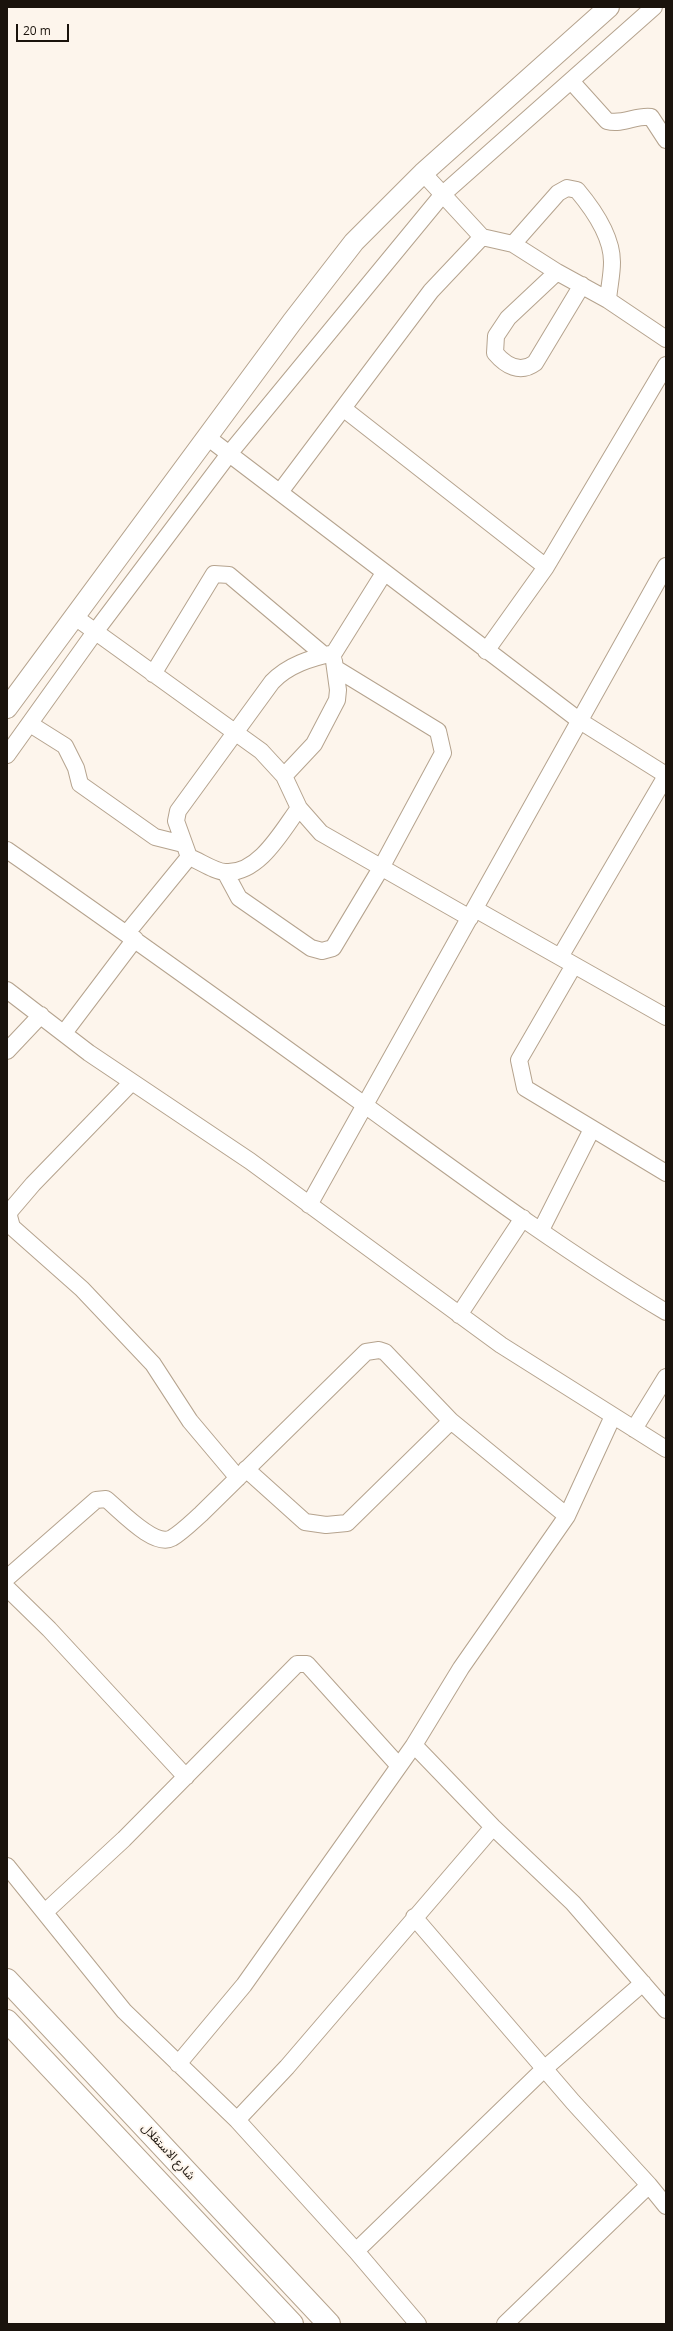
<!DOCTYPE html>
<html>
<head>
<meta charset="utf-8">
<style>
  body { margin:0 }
  #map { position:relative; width:673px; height:2331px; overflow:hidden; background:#fdf5ec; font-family:"Open Sans",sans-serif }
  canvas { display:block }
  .frame { position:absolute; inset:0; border:8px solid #1a130c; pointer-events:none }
  .scale { position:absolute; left:16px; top:24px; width:53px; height:18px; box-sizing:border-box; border:2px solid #1a130c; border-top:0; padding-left:5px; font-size:12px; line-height:14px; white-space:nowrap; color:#1a130c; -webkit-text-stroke:3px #fdf5ec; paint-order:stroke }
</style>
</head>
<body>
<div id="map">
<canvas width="673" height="2331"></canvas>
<div class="frame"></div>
<div class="scale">20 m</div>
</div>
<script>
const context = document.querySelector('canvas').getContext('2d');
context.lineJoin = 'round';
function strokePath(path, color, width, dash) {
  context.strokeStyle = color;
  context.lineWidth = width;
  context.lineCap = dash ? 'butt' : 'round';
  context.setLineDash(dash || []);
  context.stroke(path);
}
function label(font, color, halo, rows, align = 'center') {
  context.font = font + ' "Open Sans","Noto Sans Arabic",sans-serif';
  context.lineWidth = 4;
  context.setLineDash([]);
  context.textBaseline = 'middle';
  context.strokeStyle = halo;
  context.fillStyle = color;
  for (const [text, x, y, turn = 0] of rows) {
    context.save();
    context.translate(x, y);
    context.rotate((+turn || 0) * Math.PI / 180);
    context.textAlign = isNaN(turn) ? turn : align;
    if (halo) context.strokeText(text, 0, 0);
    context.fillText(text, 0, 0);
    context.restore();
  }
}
const minor = new Path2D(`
  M 571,81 L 607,121 C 623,125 636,115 651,117 L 666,140
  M 423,173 L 482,237 L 513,244 L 557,272 L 608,300 L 666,339
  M 513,244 L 558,193 L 567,188 L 577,190 C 593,209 612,236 612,262 C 612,275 609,287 608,300
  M 557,272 L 508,318 L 496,336 L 495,353 C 506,366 520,374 535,363 L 582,285
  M 344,409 L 546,567
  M 207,437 L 580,721 L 666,775
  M 280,492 L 431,291 L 482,237
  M 75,617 L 261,751 L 284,776 L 299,808 L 321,833 L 470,918
  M 486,651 L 546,567 L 666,365
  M 153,674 L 214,574 L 229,575 L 324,655
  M 30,724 L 65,746 L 76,768 L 80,784 L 155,837 L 183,844
  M 7,755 L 95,632 L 229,454 L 443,194 L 654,7
  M 284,776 L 314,744 L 337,700 L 338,690 L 334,661
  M 299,808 C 282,831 259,874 226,872 C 215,872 200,861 189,857 L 176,821 L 178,811 L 272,682 C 288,665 311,658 334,653 L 384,573
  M 7,850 C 128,934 247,1020 366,1106 C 464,1177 562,1250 666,1312
  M 225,872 L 239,898 L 311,948 L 322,951 L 333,948 L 381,868 L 443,753 L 438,731 L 335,668
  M 475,909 L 666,1017
  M 127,933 L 189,857
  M 560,957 L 666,776
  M 574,965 L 519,1060 L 525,1088 L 666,1173
  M 7,990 L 89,1053 L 250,1161 L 501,1345 L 666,1449
  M 64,1033 L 135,939
  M 7,1051 L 41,1015
  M 132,1082 L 33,1184 L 10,1211 L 9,1216 L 12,1227 L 82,1289 L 153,1364 L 190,1421 L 238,1478
  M 309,1205 L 666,566
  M 541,1230 L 592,1129
  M 459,1315 L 523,1218
  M 613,1416 L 567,1516 L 461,1668 L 414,1745 L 493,1827 L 573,1903 L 666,2010
  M 634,1429 L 666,1377
  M 246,1469 L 305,1522 L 326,1525 L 347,1523 L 451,1421
  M 7,1578 L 96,1500 L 106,1499 C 120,1510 154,1548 172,1538 C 182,1532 192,1522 201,1514 L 366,1352 L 379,1350 L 385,1352 L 451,1421 L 567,1516
  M 7,1588 L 49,1629 L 186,1777
  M 7,1866 L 124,2011 L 237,2120 L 356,2251 L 418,2324
  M 45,1912 L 124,1839 L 297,1664 L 307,1664 L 399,1766
  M 414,1917 L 573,2102 L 649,2185
  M 178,2064 L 244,1985 L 414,1745
  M 237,2120 L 287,2067 L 493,1827
  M 356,2251 L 544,2069 L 643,1983
  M 505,2324 L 649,2185 L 666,2206`);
const tertiary = new Path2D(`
  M 7,708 L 292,322 L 354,242 L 423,173 L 609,7`);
const secondary = new Path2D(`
  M 7,1980 L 329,2324
  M 7,2021 L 292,2324`);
const streetNames = [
  ["شارع الاستقلال",168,2152,47]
];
strokePath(minor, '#b5a38e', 18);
strokePath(tertiary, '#b5a38e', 22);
strokePath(secondary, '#b5a38e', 24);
strokePath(minor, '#fff', 16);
strokePath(tertiary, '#fff', 20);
strokePath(secondary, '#fff', 22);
label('12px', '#1a130c', '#fdf5ec', streetNames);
</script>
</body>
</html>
